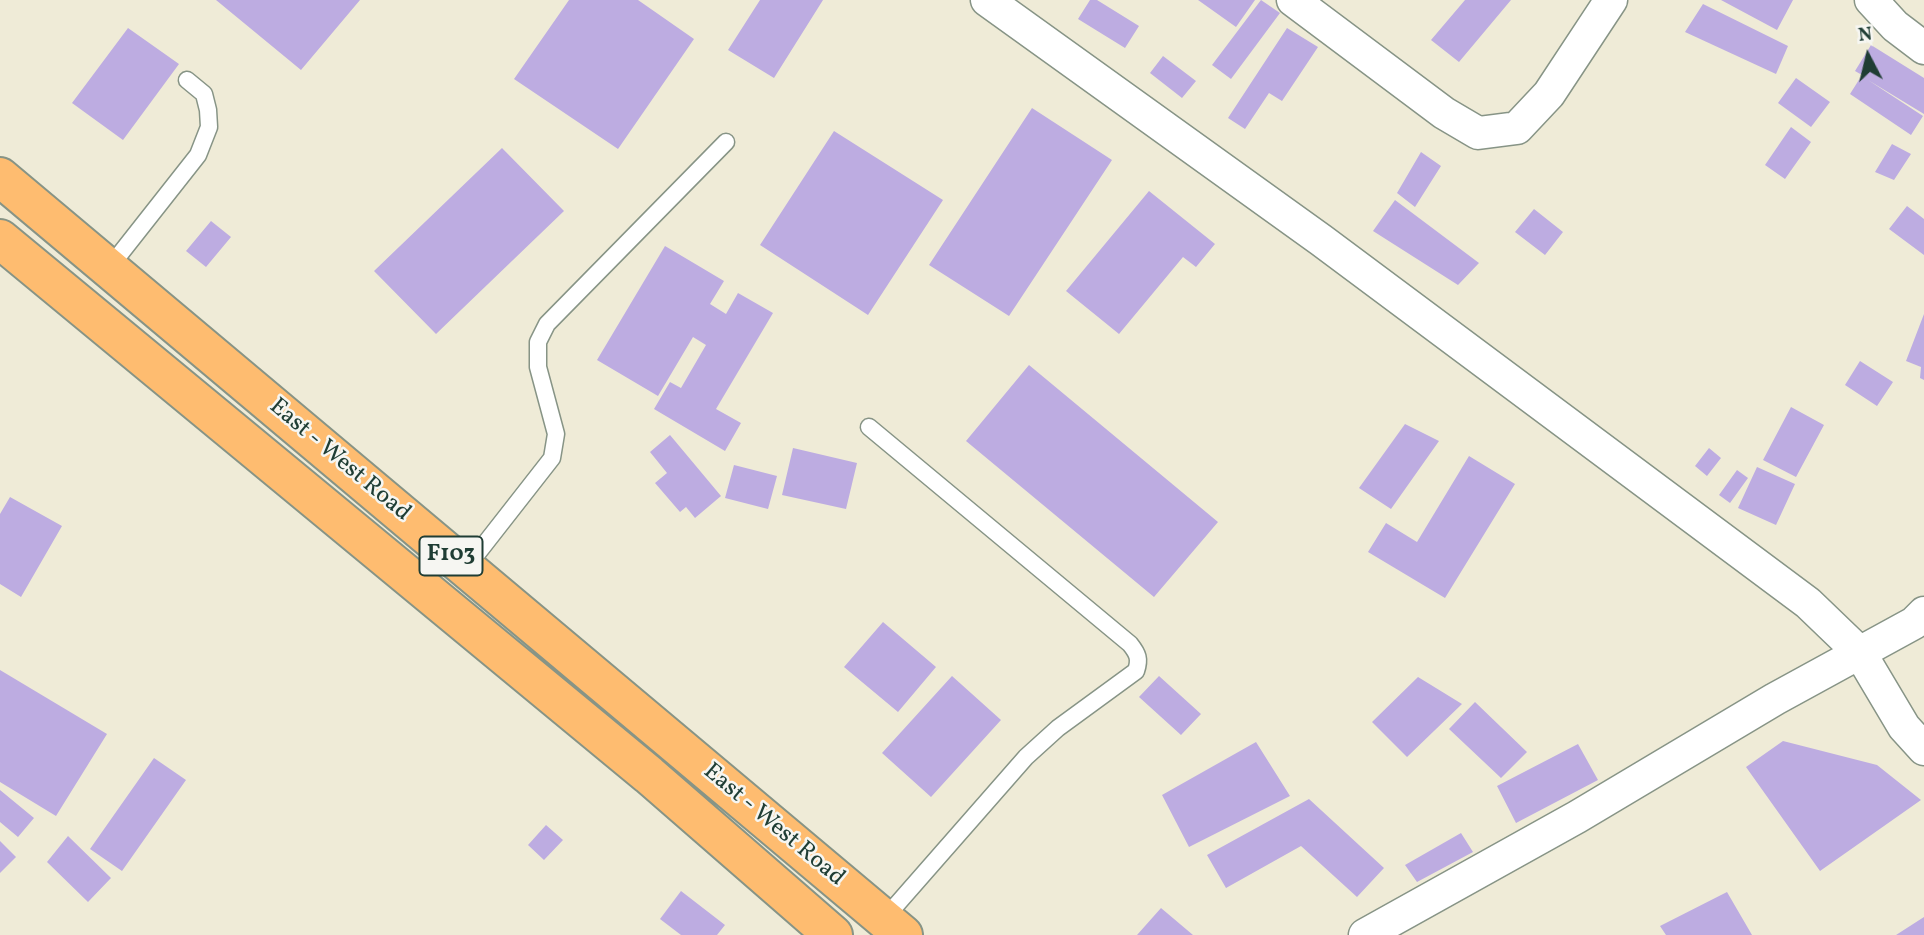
<!DOCTYPE html>
<html>
<head>
<meta charset="utf-8">
<style>
  body { margin:0 }
  #map { position:relative; width:1924px; height:935px; overflow:hidden; background:#efebd7; font-family:Vollkorn,serif }
  canvas { display:block }
  .north { position:absolute; left:1833px; top:21px; width:70px; height:70px; -webkit-text-stroke:5px #f6f6f2; paint-order:stroke; rotate:353deg; font-size:19px; font-weight:700; line-height:28px; text-align:center; color:#1f3d34 }
  .north::after { content:''; display:block; margin:auto; width:24px; height:32px; background:#1f3d34; clip-path:polygon(50% 0,100% 100%,50% 72%,0 100%) }
</style>
</head>
<body>
<div id="map">
<canvas width="1924" height="935"></canvas>
<div class="north">N</div>
</div>
<script>
const context = document.querySelector('canvas').getContext('2d');
context.lineJoin = 'round';
function paint(path, color) {
  context.fillStyle = color;
  context.fill(path, 'evenodd');
}
function strokePath(path, color, width, dash) {
  context.strokeStyle = color;
  context.lineWidth = width;
  context.lineCap = dash ? 'butt' : 'round';
  context.setLineDash(dash || []);
  context.stroke(path);
}
function label(font, color, halo, rows, align = 'center') {
  context.font = font + ' Vollkorn,serif';
  context.lineWidth = 5;
  context.setLineDash([]);
  context.textBaseline = 'middle';
  context.strokeStyle = halo;
  context.fillStyle = color;
  for (const [text, x, y, turn = 0] of rows) {
    context.save();
    context.translate(x, y);
    context.rotate((+turn || 0) * Math.PI / 180);
    context.textAlign = isNaN(turn) ? turn : align;
    if (halo) context.strokeText(text, 0, 0);
    context.fillText(text, 0, 0);
    context.restore();
  }
}
const building = new Path2D(`
  M 216,0 L 360,0 L 301,70 Z
  M 569,0 L 638,0 L 694,39 L 618,149 L 514,79 Z
  M 760,0 L 823,0 L 774,78 L 728,50 Z
  M 1090,0 L 1097,0 L 1139,26 L 1125,48 L 1078,19 Z
  M 1198,0 L 1255,0 L 1236,27 Z
  M 1261,0 L 1280,13 L 1231,79 L 1212,65 Z
  M 1465,0 L 1511,0 L 1459,62 L 1431,40 Z
  M 1721,0 L 1793,0 L 1777,30 Z
  M 1703,4 L 1788,46 L 1776,74 L 1685,32 Z
  M 128,28 L 179,64 L 123,140 L 72,103 Z
  M 1287,28 L 1318,47 L 1282,101 L 1269,93 L 1245,129 L 1228,118 Z
  M 1871,45 L 1924,78 L 1924,114 L 1868,80 L 1923,116 L 1911,135 L 1850,94 L 1862,75 L 1855,71 Z
  M 1163,56 L 1196,81 L 1182,98 L 1150,73 Z
  M 1796,78 L 1830,102 L 1811,127 L 1778,103 Z
  M 1032,108 L 1112,160 L 1009,316 L 929,265 Z
  M 1791,127 L 1811,142 L 1785,179 L 1765,165 Z
  M 834,131 L 943,200 L 868,315 L 760,245 Z
  M 1892,144 L 1911,154 L 1894,180 L 1875,172 Z
  M 502,148 L 564,211 L 436,334 L 374,271 Z
  M 1421,152 L 1441,166 L 1415,207 L 1397,193 Z
  M 1149,191 L 1215,244 L 1196,267 L 1183,257 L 1119,334 L 1066,291 Z
  M 1395,200 L 1479,263 L 1458,285 L 1373,231 Z
  M 1907,206 L 1924,219 L 1924,255 L 1889,229 Z
  M 1534,209 L 1563,232 L 1545,255 L 1515,232 Z
  M 211,221 L 231,237 L 206,267 L 186,251 Z
  M 665,246 L 724,281 L 710,304 L 726,314 L 738,293 L 773,313 L 716,409 L 741,423 L 725,451 L 654,409 L 670,382 L 681,388 L 706,345 L 693,337 L 658,396 L 597,360 Z
  M 1924,314 L 1924,380 L 1920,378 L 1921,367 L 1906,361 Z
  M 1860,361 L 1893,382 L 1877,406 L 1845,385 Z
  M 1029,365 L 1218,522 L 1154,597 L 966,441 Z
  M 1791,407 L 1824,425 L 1796,477 L 1763,460 Z
  M 1405,424 L 1439,441 L 1391,509 L 1359,488 Z
  M 670,435 L 721,496 L 695,518 L 686,507 L 680,512 L 655,483 L 667,473 L 650,452 Z
  M 793,448 L 857,463 L 846,509 L 782,495 Z
  M 1709,448 L 1721,458 L 1707,476 L 1695,466 Z
  M 1469,456 L 1515,484 L 1445,598 L 1368,552 L 1386,523 L 1417,542 Z
  M 734,465 L 777,476 L 768,509 L 725,498 Z
  M 1757,467 L 1795,484 L 1776,525 L 1738,508 Z
  M 1737,470 L 1748,478 L 1730,503 L 1719,495 Z
  M 10,497 L 62,526 L 21,597 L 0,584 L 0,514 Z
  M 883,622 L 936,667 L 898,712 L 844,667 Z
  M 0,670 L 107,734 L 56,816 L 0,782 Z
  M 952,676 L 1001,720 L 931,797 L 882,753 Z
  M 1159,676 L 1201,714 L 1181,735 L 1139,697 Z
  M 1418,677 L 1462,704 L 1407,757 L 1372,722 Z
  M 1475,702 L 1527,752 L 1501,778 L 1449,729 Z
  M 1783,741 L 1877,765 L 1921,800 L 1820,871 L 1746,767 Z
  M 1256,742 L 1290,796 L 1189,847 L 1162,795 Z
  M 1578,744 L 1598,780 L 1516,823 L 1497,786 Z
  M 154,758 L 186,780 L 122,871 L 90,849 Z
  M 0,790 L 34,818 L 18,837 L 0,822 Z
  M 1309,799 L 1384,868 L 1357,897 L 1301,846 L 1226,888 L 1207,855 Z
  M 546,825 L 563,840 L 544,860 L 528,845 Z
  M 1461,833 L 1473,852 L 1417,882 L 1405,865 Z
  M 68,836 L 111,878 L 88,902 L 47,862 Z
  M 0,841 L 16,857 L 0,873 Z
  M 681,891 L 725,925 L 717,935 L 681,935 L 660,919 Z
  M 1727,892 L 1752,935 L 1666,935 L 1660,926 Z
  M 1161,908 L 1193,935 L 1137,935 Z
  M 1924,917 L 1924,935 L 1896,935 Z`);
const service = new Path2D(`
  M 109,268 L 198,155 L 209,127 L 208,110 L 204,94 L 187,80
  M 869,427 L 1130,644 C 1138,654 1140,659 1136,671 L 1058,728 L 1026,757 L 884,919
  M 466,568 L 552,458 L 556,434 L 538,367 L 538,342 L 547,324 L 726,142`);
const minor = new Path2D(`
  M 987,0 L 1321,240 L 1808,603 L 1860,653 L 1904,727 L 1924,749
  M 1293,0 L 1444,113 L 1478,133 L 1517,128 L 1549,94 L 1611,0
  M 1871,0 L 1895,26 L 1924,48
  M 1365,935 L 1577,817 L 1775,699 L 1914,623 L 1924,613`);
const primary = new Path2D(`
  M 0,177 L 903,935
  M 0,239 L 649,775 L 833,935`);
const shields = [
  [451,556,63]
];
const shieldNames = [
  ["F103",451,556]
];
const streetNames = [
  ["East - West Road",339,461,40],
  ["East - West Road",773,826,40]
];
paint(building, '#bdace1');
strokePath(service, '#879486', 19);
strokePath(minor, '#879486', 35);
strokePath(primary, '#879486', 42);
strokePath(service, '#fff', 16);
strokePath(minor, '#fff', 32);
strokePath(primary, '#febc70', 38);
for (const [x, y, w] of shields) {
  const box = new Path2D();
  box.roundRect(x - w / 2, y - 19.5, w, 39, 5);
  context.fillStyle = '#f6f6f2';
  context.fill(box);
  strokePath(box, '#1f3d34', 2);
}
label('bold 23px', '#1f3d34', null, shieldNames);
label('24px', '#1f3d34', '#f6f6f2', streetNames);
</script>
</body>
</html>
